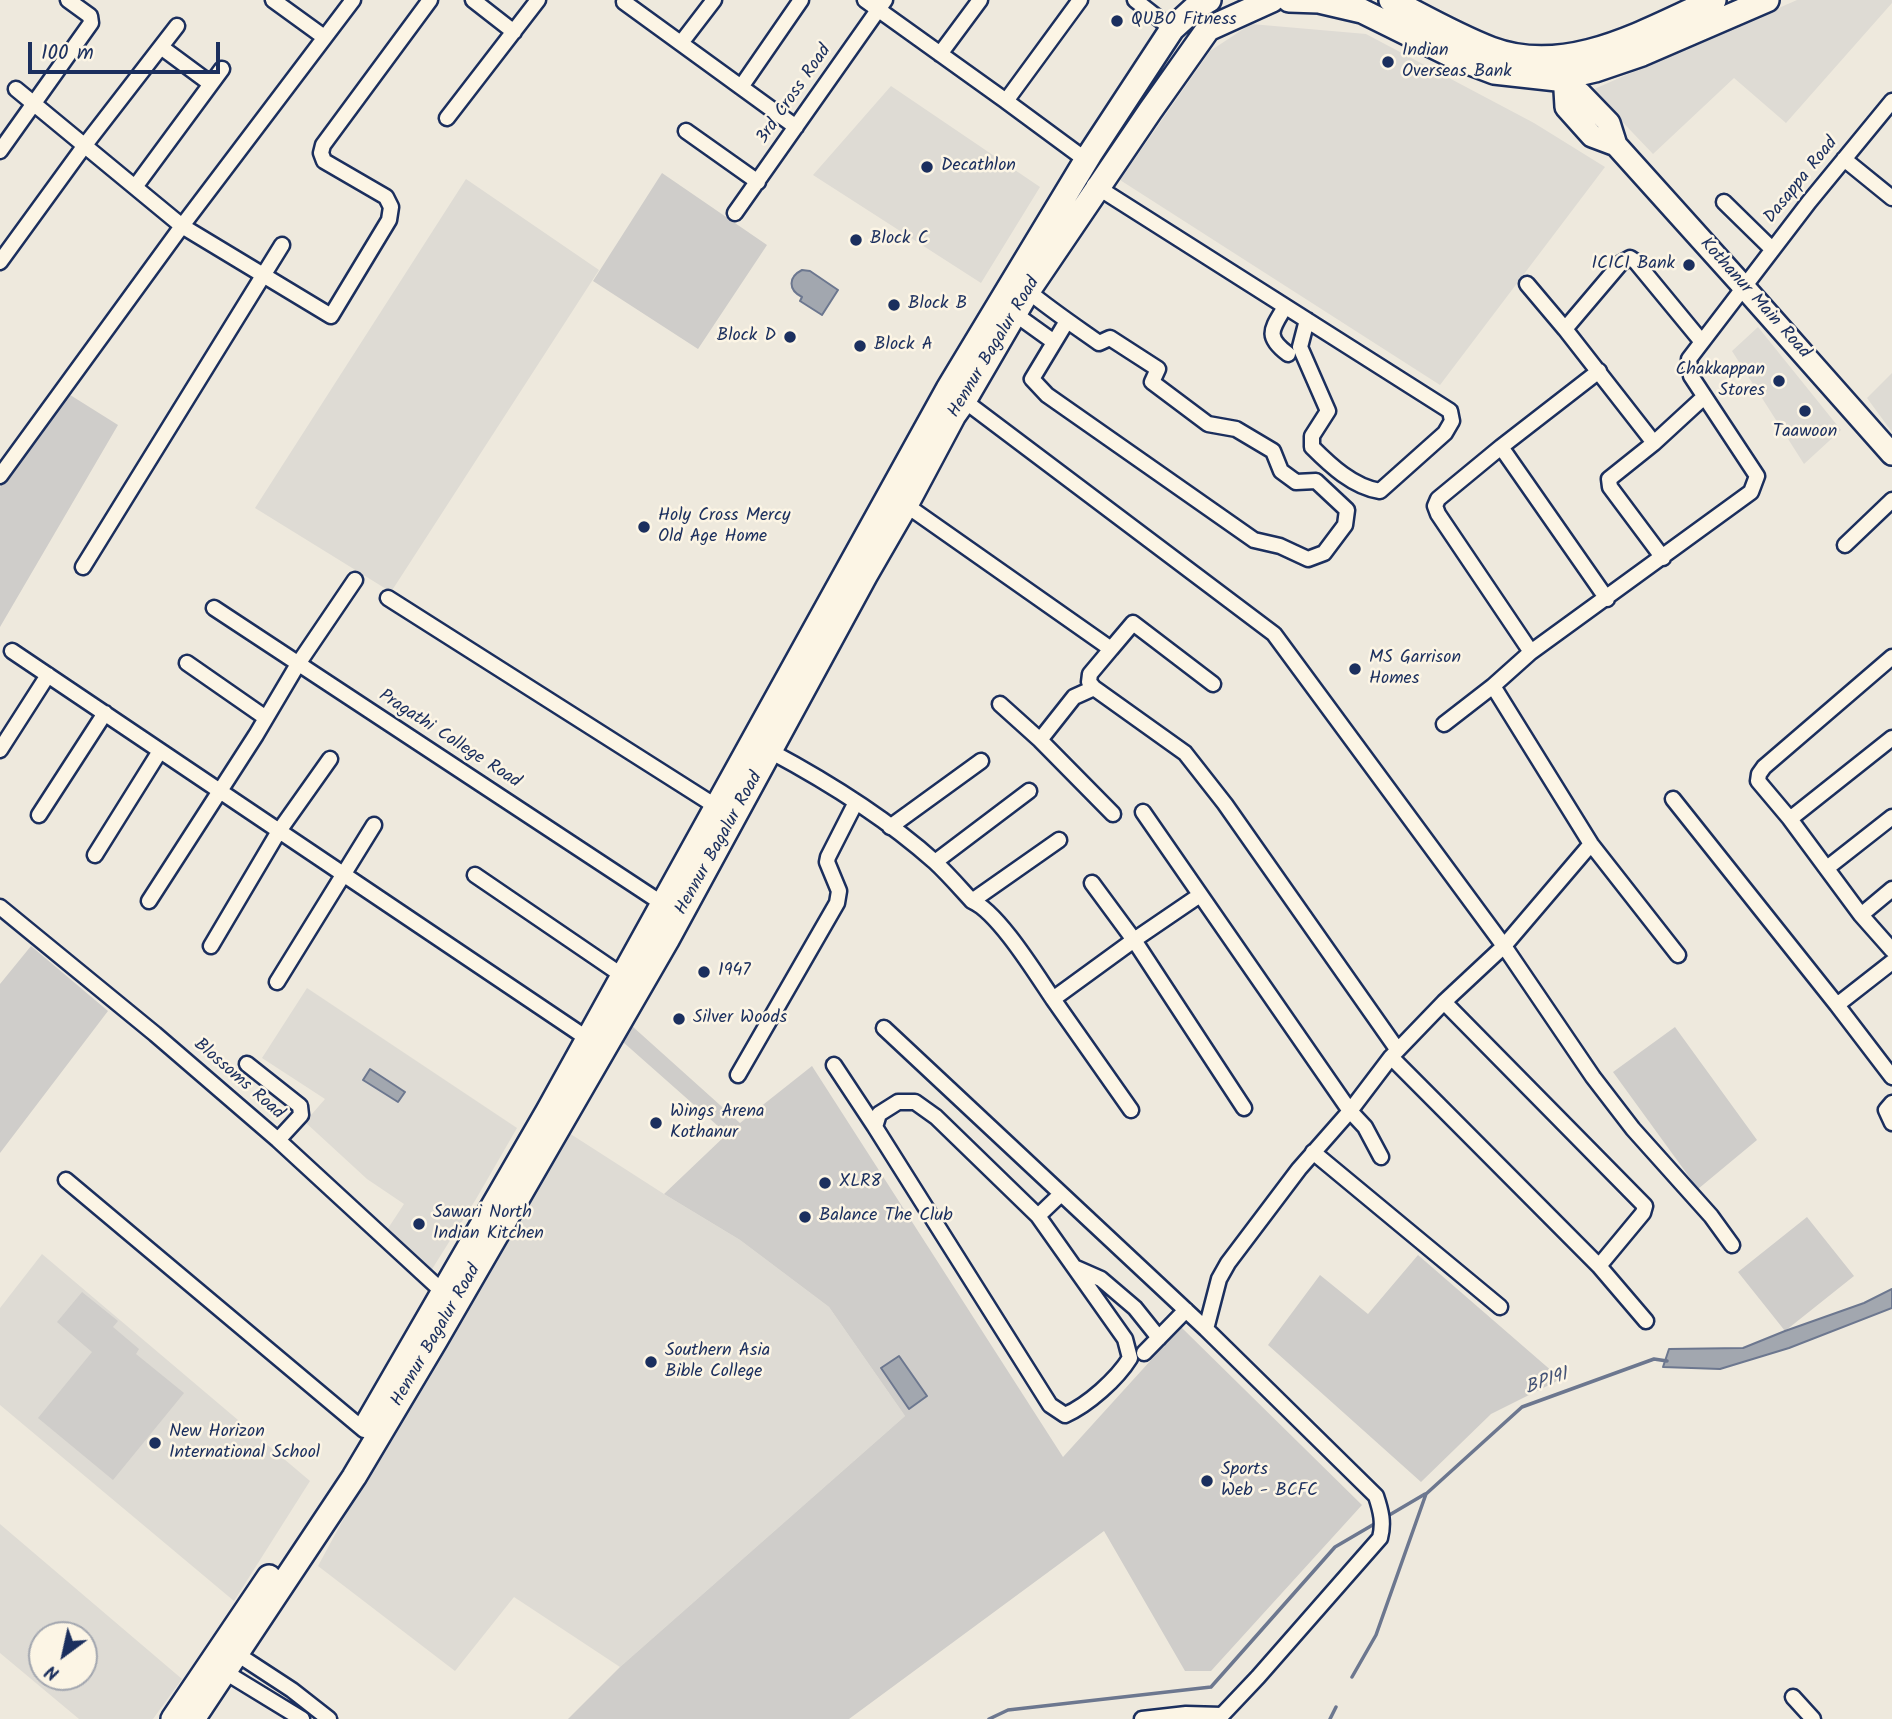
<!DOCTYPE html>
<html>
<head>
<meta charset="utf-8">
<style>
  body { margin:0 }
  #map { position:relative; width:1892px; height:1719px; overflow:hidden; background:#eee9dd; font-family:Kalam,sans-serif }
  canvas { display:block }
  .north { position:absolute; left:28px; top:1621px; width:70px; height:70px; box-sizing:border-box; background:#fcf5e5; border:2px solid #a2a6af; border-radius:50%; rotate:213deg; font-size:19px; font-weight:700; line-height:28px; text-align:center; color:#1b2f5e }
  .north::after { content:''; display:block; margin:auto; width:24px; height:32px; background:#1b2f5e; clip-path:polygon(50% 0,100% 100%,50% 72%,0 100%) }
  .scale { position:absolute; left:28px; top:42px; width:192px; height:32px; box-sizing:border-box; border:4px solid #1b2f5e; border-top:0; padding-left:9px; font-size:21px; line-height:24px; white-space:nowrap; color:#1b2f5e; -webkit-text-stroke:5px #fcf5e5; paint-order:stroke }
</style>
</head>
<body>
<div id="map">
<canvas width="1892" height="1719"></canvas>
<div class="north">N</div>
<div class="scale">100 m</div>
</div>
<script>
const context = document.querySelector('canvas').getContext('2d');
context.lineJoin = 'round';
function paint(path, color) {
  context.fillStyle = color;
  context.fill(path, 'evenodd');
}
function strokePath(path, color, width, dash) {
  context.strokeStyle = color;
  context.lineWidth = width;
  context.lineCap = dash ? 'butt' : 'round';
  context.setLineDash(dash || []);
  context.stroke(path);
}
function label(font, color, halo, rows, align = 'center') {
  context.font = font + ' Kalam,sans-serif';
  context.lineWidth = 5;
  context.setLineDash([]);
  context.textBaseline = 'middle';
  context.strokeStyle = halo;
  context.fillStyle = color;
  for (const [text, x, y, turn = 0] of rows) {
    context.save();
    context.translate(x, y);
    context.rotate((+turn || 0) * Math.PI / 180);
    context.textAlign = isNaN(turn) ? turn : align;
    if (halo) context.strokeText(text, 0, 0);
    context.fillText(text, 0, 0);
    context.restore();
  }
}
const built = new Path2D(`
  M 1797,0 L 1892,0 L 1892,3 L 1786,123 L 1734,78 L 1653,154 L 1592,90 Z
  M 1251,24 L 1366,34 L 1534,123 L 1605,167 L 1440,385 L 1120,180 L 1210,51 Z
  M 891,86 L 1040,187 L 981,283 L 813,175 Z
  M 466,179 L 599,270 L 391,592 L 255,508 Z
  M 1758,327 L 1841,430 L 1804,464 L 1732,351 Z
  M 1892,373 L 1892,432 L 1867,398 Z
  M 307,988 L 517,1128 L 476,1199 L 429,1274 L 385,1233 L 404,1204 L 367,1179 L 305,1122 L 325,1099 L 262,1058 Z
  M 569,1133 L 664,1194 L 740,1240 L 829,1307 L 905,1416 L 620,1667 L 514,1597 L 455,1671 L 318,1566 L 357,1494 Z
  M 42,1254 L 310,1481 L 234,1601 L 0,1405 L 0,1308 Z
  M 0,1524 L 182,1679 L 153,1719 L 79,1719 L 0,1653 ZM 42,1635 L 84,1635 L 84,1677 L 42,1677 Z`);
const green = new Path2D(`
  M 662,173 L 767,245 L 698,349 L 593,281 Z
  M 67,393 L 118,425 L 0,627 L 0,487 Z
  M 31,946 L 108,1011 L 0,1153 L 0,984 Z
  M 632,1026 L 740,1123 L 812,1066 L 1063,1457 L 1181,1327 L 1362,1505 L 1211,1671 L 1185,1671 L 1104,1531 L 849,1719 L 568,1719 L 620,1667 L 905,1416 L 829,1307 L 740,1240 L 664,1194 L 727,1134 L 623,1042 Z
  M 1675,1027 L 1757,1140 L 1698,1189 L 1613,1072 Z
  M 1807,1217 L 1854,1276 L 1785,1331 L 1738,1272 Z
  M 1418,1255 L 1561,1379 L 1491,1414 L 1421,1482 L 1268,1345 L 1320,1275 L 1368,1314 Z
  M 82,1292 L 118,1321 L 113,1327 L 139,1349 L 136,1354 L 184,1393 L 113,1480 L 38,1418 L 92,1352 L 57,1322 Z`);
const water = new Path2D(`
  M 802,270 L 810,271 L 838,290 L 822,315 L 800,301 L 802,297 C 788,290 788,277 802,270 Z
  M 370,1069 L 405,1092 L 398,1102 L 363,1080 Z
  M 1892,1289 L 1892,1308 L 1789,1348 L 1720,1369 L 1663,1367 L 1669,1349 L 1743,1348 L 1785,1331 L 1864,1303 Z
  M 899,1356 L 927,1396 L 909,1409 L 881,1368 Z`);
const stream = new Path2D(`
  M 1386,1517 L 1425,1494
  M 1352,1677 L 1376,1635 L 1426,1494 L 1522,1407 L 1654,1359 L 1667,1361
  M 989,1719 L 1008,1710 L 1211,1687 L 1335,1547 L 1376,1523
  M 1330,1719 L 1336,1707`);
const street = new Path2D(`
  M 273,0 L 324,37
  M 473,0 L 514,32
  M 626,0 L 624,2 L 796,127
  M 865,0 L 1006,101 L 1080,0
  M 1135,0 L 1172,29
  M 681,43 L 714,0
  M 161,47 L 211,84
  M 940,54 L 980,0
  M 741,87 L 801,0
  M 16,89 L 182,226 L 331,316 L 389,220 L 391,207 L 386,197 L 324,161 L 321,153 L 323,145 L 430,0
  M 1006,101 L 1086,160
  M 447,118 L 538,0
  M 686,131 L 758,182
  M 0,151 L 91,23 L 90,16 L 68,0
  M 1844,159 L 1892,198
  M 1094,185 L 1450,411 L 1452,421 L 1445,433 L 1380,491 C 1353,487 1330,465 1312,447 L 1312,436 L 1328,411 L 1300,347 L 1307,320
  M 135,187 L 222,69
  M 1724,202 L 1772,249
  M 735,213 L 885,0
  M 0,262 L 85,145 L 177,26
  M 1527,284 L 1565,329 L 1621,263 L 1630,258 L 1636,262 L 1702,342
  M 1028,291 C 1051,310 1075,326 1099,343 L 1110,338 L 1158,369 L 1152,382 L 1208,424 L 1236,429 L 1273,451 L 1281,471 L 1296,482 L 1316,481 L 1347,510 L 1345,525 L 1324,553 L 1308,559 L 1280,546 L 1254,540 L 1047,395 L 1032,379 L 1067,321
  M 1285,307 C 1272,329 1264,336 1288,354
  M 1015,314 L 1054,342
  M 1565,329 L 1654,443 L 1704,397
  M 1599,371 L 1501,447 L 1607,599
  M 958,396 L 1274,634 L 1504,946 L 1591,844
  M 1654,443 L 1609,479 L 1610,487 L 1663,558
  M 1501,447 L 1438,499 L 1435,506 L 1438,514 L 1531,652
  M 0,476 L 182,226 L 353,0
  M 906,505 L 1111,649 L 1090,674 L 1089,682 L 1094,688 L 1185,753 L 1225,804 L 1397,1049
  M 1845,545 L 1892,500
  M 83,567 L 282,245
  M 388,598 L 717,807
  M 214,608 L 663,904
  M 1111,649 L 1133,623 L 1213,684
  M 12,651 L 588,1039
  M 1892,657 L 1764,767 L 1759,774 L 1758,781 L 1790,819 L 1892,738
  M 187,663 L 266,718
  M 1000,704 L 1040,740 L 1113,814
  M 1444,724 L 1493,686
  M 1040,740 L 1074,697 L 1094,688
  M 0,750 L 48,675
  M 770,751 C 828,782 886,818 935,862 C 948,874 960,888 972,901 C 998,912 1036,974 1053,999
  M 1673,799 L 1837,1005 L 1892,962
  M 1143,812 L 1350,1111 L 1365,1127 L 1381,1157
  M 39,815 L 105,713
  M 1790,819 L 1861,915 L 1892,950
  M 890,827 L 981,761
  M 95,855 L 160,751
  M 935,862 L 1029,791
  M 1827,868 L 1892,817
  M 475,875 L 623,976
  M 1092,883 L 1134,940 L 1244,1108
  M 149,901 L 256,735 L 298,664 L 355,580
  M 972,901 L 1059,840
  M 0,907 L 155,1034 L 278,1140 L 443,1292
  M 1861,915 L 1892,889
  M 211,946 L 279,831 L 330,759
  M 1678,955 L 1591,844 L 1493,686 L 1531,652 L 1751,492 L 1757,476 L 1691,376 L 1689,359 L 1809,202 L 1892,101
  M 277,982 L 374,825
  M 1444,1002 L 1645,1206 L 1643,1213 L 1599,1266
  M 1837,1005 L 1892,1077
  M 884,1028 L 1206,1329
  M 1392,1056 L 1444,1002 L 1504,946 L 1593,1077 L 1633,1129 L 1711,1216 L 1732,1245
  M 247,1064 L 300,1106 L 301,1115 L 278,1140
  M 834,1065 L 875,1127
  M 738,1075 L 837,903 L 839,891 L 827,862 L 828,857 L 856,802
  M 898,1102 L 915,1102 L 936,1117 L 1038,1216 L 1125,1339 L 1130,1358 C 1117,1379 1088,1405 1065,1415 L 1050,1405 L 875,1127 L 879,1114 Z
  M 1892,1103 L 1886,1110 L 1892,1123
  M 1131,1110 L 1053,999 L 1134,940 L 1200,895
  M 1313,1152 L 1500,1307
  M 66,1180 L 364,1430
  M 1038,1216 L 1061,1194
  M 1076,1268 L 1101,1279 L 1135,1308 L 1159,1338
  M 1144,1353 L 1186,1310
  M 237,1654 L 292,1690 L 329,1719
  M 225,1672 L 302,1719
  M 1793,1697 L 1813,1719
  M 1142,1719 L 1186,1714 L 1222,1715 L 1258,1677 L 1380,1538 C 1384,1523 1381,1511 1376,1496 L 1206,1329 L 1219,1279 L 1228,1263 L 1299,1169 L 1350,1111 L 1391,1057 L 1599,1266 L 1646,1321`);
const secondary = new Path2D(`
  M 1565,90 L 1580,93 L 1609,123 L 1616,145 L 1743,286 L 1892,454
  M 1565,90 L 1566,107 L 1592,136 L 1616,145`);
const primary = new Path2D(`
  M 1289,0 L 1319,1 L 1362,11 L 1457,58 L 1494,72 L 1557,79 L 1595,70 L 1642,54 L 1767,0
  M 1391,0 C 1424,17 1457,36 1491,49 C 1568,78 1646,30 1714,0
  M 367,1424 L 548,1111 L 948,389 L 1090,154 L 1172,29 L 1195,8 L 1209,0
  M 173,1719 L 269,1577
  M 193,1719 L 354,1477 L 435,1341 L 667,940 L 865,576 L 906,505 L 954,415 L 964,401 L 1028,291 L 1150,111 L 1208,29 L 1272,0`);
const markers = [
  [1117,21,7,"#1b2f5e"],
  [1388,62,7,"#1b2f5e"],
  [927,167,7,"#1b2f5e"],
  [856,240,7,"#1b2f5e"],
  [1689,265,7,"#1b2f5e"],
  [894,305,7,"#1b2f5e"],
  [790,337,7,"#1b2f5e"],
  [860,346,7,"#1b2f5e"],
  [1779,381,7,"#1b2f5e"],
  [1805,411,7,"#1b2f5e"],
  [644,527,7,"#1b2f5e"],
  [1355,669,7,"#1b2f5e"],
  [704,972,7,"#1b2f5e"],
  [679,1019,7,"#1b2f5e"],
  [656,1123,7,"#1b2f5e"],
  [825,1183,7,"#1b2f5e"],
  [805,1217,7,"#1b2f5e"],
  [419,1224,7,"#1b2f5e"],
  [651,1362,7,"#1b2f5e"],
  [155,1443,7,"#1b2f5e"],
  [1207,1481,7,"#1b2f5e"]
];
const poiNames = [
  ["QUBO Fitness",1131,21],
  ["Indian",1402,52],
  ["Overseas Bank",1402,73],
  ["Decathlon",941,167],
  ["Block C",870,240],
  ["ICICI Bank",1675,265,"right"],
  ["Block B",908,305],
  ["Block D",776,337,"right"],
  ["Block A",874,346],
  ["Chakkappan",1765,371,"right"],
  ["Stores",1765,392,"right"],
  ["Taawoon",1805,433,"center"],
  ["Holy Cross Mercy",658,517],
  ["Old Age Home",658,538],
  ["MS Garrison",1369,659],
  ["Homes",1369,680],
  ["1947",718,972],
  ["Silver Woods",693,1019],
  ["Wings Arena",670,1113],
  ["Kothanur",670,1134],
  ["XLR8",839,1183],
  ["Sawari North",433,1214],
  ["Indian Kitchen",433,1235],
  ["Balance The Club",819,1217],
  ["Southern Asia",665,1352],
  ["Bible College",665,1373],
  ["New Horizon",169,1433],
  ["International School",169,1454],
  ["Sports",1221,1471],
  ["Web - BCFC",1221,1492]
];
const streetNames = [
  ["3rd Cross Road",795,95,-55],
  ["Dasappa Road",1802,181,-51],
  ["Kothanur Main Road",1754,299,48],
  ["Hennur Bagalur Road",995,348,-59],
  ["Pragathi College Road",449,740,33],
  ["Hennur Bagalur Road",720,844,-61],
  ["Blossoms Road",238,1080,41],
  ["Hennur Bagalur Road",437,1336,-60]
];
const waterNames = [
  ["BP191",1547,1383,-20]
];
paint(built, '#dedbd4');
paint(green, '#cfcdca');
paint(water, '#a2a7af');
strokePath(water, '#6c778f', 2);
strokePath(stream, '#6c778f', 3.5);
strokePath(street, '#1b2f5e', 19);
strokePath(secondary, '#1b2f5e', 26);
strokePath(primary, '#1b2f5e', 28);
strokePath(street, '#fcf5e5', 14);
strokePath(secondary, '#fcf5e5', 21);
strokePath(primary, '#fcf5e5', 23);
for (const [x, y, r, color] of markers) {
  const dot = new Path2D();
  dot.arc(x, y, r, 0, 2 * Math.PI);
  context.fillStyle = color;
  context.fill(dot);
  strokePath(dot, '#fcf5e5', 2.5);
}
label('18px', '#1b2f5e', '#fcf5e5', poiNames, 'left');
label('18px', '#1b2f5e', '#fcf5e5', streetNames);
label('italic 19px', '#445376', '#fcf5e5', waterNames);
</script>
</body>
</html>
